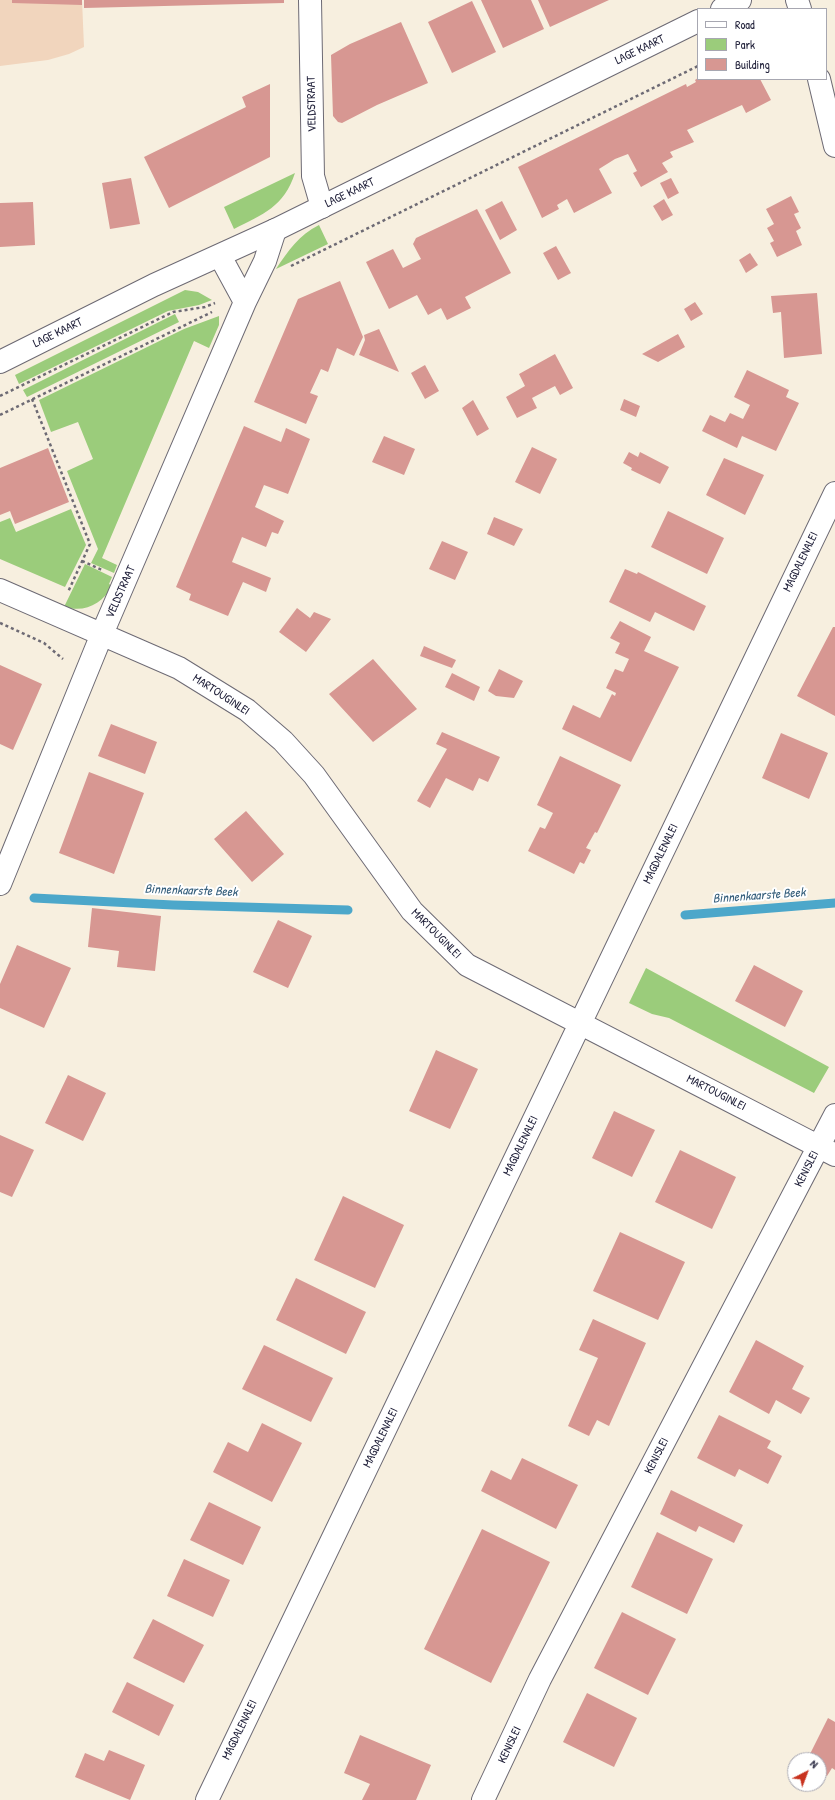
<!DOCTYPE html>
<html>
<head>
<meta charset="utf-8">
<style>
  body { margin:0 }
  #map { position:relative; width:835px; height:1800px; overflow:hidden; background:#f7efdf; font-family:"Patrick Hand",sans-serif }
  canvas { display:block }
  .legend { position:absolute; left:697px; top:8px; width:130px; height:72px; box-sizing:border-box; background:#fff; border:1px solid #a7a7b1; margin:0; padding:5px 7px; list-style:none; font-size:12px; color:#22223b }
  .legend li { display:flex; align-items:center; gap:8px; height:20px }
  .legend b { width:20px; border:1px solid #a7a7b1 }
  .north { position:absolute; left:787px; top:1752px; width:40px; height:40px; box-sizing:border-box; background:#fff; border:1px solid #a7a7b1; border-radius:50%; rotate:42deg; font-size:11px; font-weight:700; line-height:16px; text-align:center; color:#22223b }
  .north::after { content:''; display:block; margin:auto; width:14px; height:18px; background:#c8321e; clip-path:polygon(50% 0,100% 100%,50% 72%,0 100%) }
</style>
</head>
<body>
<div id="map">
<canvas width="835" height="1800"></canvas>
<ul class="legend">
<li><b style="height:5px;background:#fff"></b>Road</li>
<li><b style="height:11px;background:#9bcc7b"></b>Park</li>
<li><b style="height:11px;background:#d79792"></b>Building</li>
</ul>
<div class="north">N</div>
</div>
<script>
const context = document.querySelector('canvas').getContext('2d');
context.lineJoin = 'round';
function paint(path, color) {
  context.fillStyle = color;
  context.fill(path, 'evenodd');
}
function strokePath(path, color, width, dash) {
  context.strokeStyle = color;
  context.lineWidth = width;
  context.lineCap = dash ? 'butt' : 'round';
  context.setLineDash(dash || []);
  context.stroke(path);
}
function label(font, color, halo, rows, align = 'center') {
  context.font = font + ' "Patrick Hand",sans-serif';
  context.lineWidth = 4;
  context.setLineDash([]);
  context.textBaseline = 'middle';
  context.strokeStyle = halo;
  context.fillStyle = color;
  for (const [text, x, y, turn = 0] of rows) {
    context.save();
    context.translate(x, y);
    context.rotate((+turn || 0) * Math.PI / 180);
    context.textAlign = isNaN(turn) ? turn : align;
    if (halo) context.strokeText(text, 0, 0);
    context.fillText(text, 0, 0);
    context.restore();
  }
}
const built = new Path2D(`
  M 0,0 L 82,0 L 84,47 L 69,54 L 48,60 L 0,66 Z`);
const green = new Path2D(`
  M 295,173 C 284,207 263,214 234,229 L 224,207 Z
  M 319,225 L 328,244 L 276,269 C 288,251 299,235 319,225 Z
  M 185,290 L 198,292 L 212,300 L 199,305 L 168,311 L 19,384 L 15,375 Z
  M 175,314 L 179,322 L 27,397 L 23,390 Z
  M 219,316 L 219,325 L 209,348 L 194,341 L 102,558 L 117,565 L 114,573 L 91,563 L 98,549 L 67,471 L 93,459 L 78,422 L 51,432 L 39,400 L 184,329 Z
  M 71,509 L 86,545 L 65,587 L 0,559 L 0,522 L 10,518 L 16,532 Z
  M 85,564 L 112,577 L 109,584 L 113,586 C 101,604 86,613 64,607 Z
  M 646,968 L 829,1067 L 814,1093 L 669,1018 L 652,1014 L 629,1003 Z`);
const stream = new Path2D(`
  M 34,898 L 173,905 L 348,910
  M 685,915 L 835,903`);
const building = new Path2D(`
  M 12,0 L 82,0 L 82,5 L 12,3 Z
  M 84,0 L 284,0 L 284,3 L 84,8 Z
  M 481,0 L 531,0 L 544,29 L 503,48 Z
  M 538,0 L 609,0 L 550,27 Z
  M 472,1 L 496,52 L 452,73 L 428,22 Z
  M 401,22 L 428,83 L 377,105 L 342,123 L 338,122 L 333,116 L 331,55 L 350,44 Z
  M 698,78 L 760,79 L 771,100 L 746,113 L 742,105 L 687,130 L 694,142 L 670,152 L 673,157 L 662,163 L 668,172 L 641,187 L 633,173 L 637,171 L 628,154 L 615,159 L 599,169 L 612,193 L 574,213 L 567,199 L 557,205 L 559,209 L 542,218 L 518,167 L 686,84 L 687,87 L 696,82 L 695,80 Z
  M 270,84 L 270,157 L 169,208 L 144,157 L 246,107 L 242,97 Z
  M 131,178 L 140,224 L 110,229 L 102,183 Z
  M 671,178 L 679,193 L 668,199 L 660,183 Z
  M 791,196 L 799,212 L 794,214 L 801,228 L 796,231 L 802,245 L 777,257 L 770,243 L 774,241 L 767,228 L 774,224 L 766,209 Z
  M 664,199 L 673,215 L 662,221 L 653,206 Z
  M 502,201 L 517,230 L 500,240 L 485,210 Z
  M 33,202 L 35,245 L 0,247 L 0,203 Z
  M 477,209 L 511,273 L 465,297 L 471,308 L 447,320 L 441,308 L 428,315 L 417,295 L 389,309 L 366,262 L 393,249 L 403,268 L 421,259 L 413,244 L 416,238 Z
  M 556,246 L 571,273 L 558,280 L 543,253 Z
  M 750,253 L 758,265 L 746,273 L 739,260 Z
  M 340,281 L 363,337 L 354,356 L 337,348 L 328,372 L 321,369 L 310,393 L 318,396 L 306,424 L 254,402 L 298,299 Z
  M 817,293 L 822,354 L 784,358 L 781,312 L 773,313 L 771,296 Z
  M 695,302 L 703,314 L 691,321 L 684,309 Z
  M 379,329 L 399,372 L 359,355 L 365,340 L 364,335 Z
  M 678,334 L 685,347 L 658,362 L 642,354 Z
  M 555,354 L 573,388 L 560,395 L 555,386 L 532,398 L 537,408 L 517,418 L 506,397 L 525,386 L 519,374 Z
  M 425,365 L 439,391 L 425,399 L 411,373 Z
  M 747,370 L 789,390 L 786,397 L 799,403 L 776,451 L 742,436 L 737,448 L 702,431 L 710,415 L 725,422 L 730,413 L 743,419 L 750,405 L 734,397 Z
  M 624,399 L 640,406 L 636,417 L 620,410 Z
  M 473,400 L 489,429 L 477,436 L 462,408 Z
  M 244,426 L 281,442 L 286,428 L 310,439 L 288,494 L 264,485 L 255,507 L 284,521 L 278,534 L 272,532 L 266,547 L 242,537 L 232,562 L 271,578 L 266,592 L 243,582 L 228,616 L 189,600 L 191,594 L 176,587 Z
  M 384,436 L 415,449 L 404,475 L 372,462 Z
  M 532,447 L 557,459 L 540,494 L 515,482 Z
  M 48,448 L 69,502 L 15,524 L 10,511 L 0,515 L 0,468 Z
  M 629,452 L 638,457 L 640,452 L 669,467 L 660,484 L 631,470 L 632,468 L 623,463 Z
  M 724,458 L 764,475 L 745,515 L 706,495 Z
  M 668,511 L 724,538 L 707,574 L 651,547 Z
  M 494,517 L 523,529 L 514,546 L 487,534 Z
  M 442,541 L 468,552 L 455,580 L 429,569 Z
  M 625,569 L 637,574 L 638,572 L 706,606 L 694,631 L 655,612 L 650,622 L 609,602 Z
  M 297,608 L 310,618 L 314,612 L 331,619 L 306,652 L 279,632 Z
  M 620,621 L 651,637 L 644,651 L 679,667 L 631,762 L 562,729 L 573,705 L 600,718 L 612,694 L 615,696 L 616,693 L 606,688 L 615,669 L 623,672 L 629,659 L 615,653 L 620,643 L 610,638 Z
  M 833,627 L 835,627 L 835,716 L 797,696 Z
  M 424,646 L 456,660 L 452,668 L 420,656 Z
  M 373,659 L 417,709 L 373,742 L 329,694 Z
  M 0,665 L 42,684 L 13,750 L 0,744 Z
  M 499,669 L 523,681 L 514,698 L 496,696 L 488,691 Z
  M 452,673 L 480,687 L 474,701 L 445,687 Z
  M 111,724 L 157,742 L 145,774 L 98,756 Z
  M 442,732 L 500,757 L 488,782 L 479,778 L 473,791 L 446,778 L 430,808 L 417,801 L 447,749 L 436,744 Z
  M 781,733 L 828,753 L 809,799 L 762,778 Z
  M 560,756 L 621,785 L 597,833 L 595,832 L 586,848 L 591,850 L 584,864 L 580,862 L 574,874 L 528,851 L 540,827 L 545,829 L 553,813 L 537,805 Z
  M 89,772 L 144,793 L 114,874 L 59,853 Z
  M 246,811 L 284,854 L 252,882 L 214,839 Z
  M 92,908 L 161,916 L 155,971 L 117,967 L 119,951 L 88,947 Z
  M 278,920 L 312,936 L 288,988 L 253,972 Z
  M 17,945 L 71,968 L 44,1028 L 0,1008 L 0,984 Z
  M 754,965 L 803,991 L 785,1027 L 735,1001 Z
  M 436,1050 L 478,1069 L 450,1129 L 409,1111 Z
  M 68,1075 L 106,1093 L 83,1141 L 45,1123 Z
  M 614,1111 L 655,1130 L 632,1177 L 592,1158 Z
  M 0,1135 L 34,1150 L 12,1197 L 0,1192 Z
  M 680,1150 L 736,1177 L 712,1229 L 655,1202 Z
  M 343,1196 L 404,1225 L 375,1288 L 314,1260 Z
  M 620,1232 L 685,1262 L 658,1320 L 593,1291 Z
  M 296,1278 L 366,1312 L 346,1354 L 276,1320 Z
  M 593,1319 L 646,1343 L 609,1426 L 597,1420 L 589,1436 L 568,1426 L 598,1358 L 579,1350 Z
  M 756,1340 L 804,1366 L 792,1389 L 810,1398 L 801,1414 L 776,1400 L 769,1414 L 729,1392 Z
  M 264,1345 L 333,1378 L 311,1422 L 242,1389 Z
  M 719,1415 L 771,1441 L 767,1448 L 782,1456 L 768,1484 L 739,1469 L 735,1477 L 697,1458 Z
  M 262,1423 L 302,1443 L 272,1502 L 213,1472 L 228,1442 L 248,1452 Z
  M 522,1458 L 578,1485 L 556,1529 L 481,1491 L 491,1470 L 511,1480 Z
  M 671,1490 L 743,1525 L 734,1543 L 699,1526 L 696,1532 L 660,1514 Z
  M 209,1502 L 261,1527 L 243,1565 L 190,1540 Z
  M 482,1529 L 550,1562 L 491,1683 L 424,1649 Z
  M 657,1532 L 713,1559 L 687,1614 L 631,1587 Z
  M 184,1559 L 230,1580 L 213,1617 L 167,1596 Z
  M 622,1612 L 676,1639 L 648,1695 L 594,1668 Z
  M 153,1619 L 204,1645 L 184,1683 L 133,1658 Z
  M 127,1682 L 174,1705 L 159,1736 L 112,1712 Z
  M 587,1693 L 637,1718 L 614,1767 L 563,1742 Z
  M 828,1718 L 835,1722 L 835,1770 L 832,1768 L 827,1776 L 819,1772 L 819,1760 L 807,1760 Z
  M 360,1735 L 431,1765 L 416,1800 L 362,1800 L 370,1784 L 344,1773 Z
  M 109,1750 L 145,1765 L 130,1800 L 75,1777 L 85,1753 L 104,1761 Z`);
const path = new Path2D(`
  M 291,266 L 698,66
  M 0,396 L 173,312 L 205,307 L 215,303
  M 32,399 L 90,544 L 68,592
  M 0,415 L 212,312
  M 82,561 L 102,570
  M 0,623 L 44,643 L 63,659`);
const street = new Path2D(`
  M 310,0 L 313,176 L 322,207
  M 797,0 L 800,9
  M 819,79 L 835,146
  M 220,256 L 245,302
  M 0,590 L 179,668 L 247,710 L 283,741 L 314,775 L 412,911 L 467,965 L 835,1155
  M 0,884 L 102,634 L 245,302 L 265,261 L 275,230
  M 207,1800 L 835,493
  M 483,1800 L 540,1679 L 835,1115`);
const secondary = new Path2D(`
  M 722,9 L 740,0
  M 0,362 L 154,285 L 275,230 L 698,21`);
const streetNames = [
  ["LAGE KAART",640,50,-26],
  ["VELDSTRAAT",312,104,-91],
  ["LAGE KAART",350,193,-26],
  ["LAGE KAART",58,333,-26],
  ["MAGDALENALEI",801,562,-64],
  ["VELDSTRAAT",121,592,-66],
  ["MARTOUGINLEI",221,695,33],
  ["MAGDALENALEI",661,854,-64],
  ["MARTOUGINLEI",436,934,45],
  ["MARTOUGINLEI",716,1093,27],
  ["MAGDALENALEI",521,1146,-64],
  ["KENISLEI",807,1169,-63],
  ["MAGDALENALEI",381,1438,-64],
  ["KENISLEI",657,1456,-63],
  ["MAGDALENALEI",240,1730,-64],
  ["KENISLEI",510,1745,-65]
];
const waterNames = [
  ["Binnenkaarste Beek",191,891,2],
  ["Binnenkaarste Beek",759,896,-4]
];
paint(built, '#f1d5bd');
paint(green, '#9bcc7b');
strokePath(stream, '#4ca7ca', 9);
paint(building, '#d79792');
strokePath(street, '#6d6a74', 24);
strokePath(secondary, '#6d6a74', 24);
strokePath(path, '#6d6a74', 2.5, [3, 3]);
strokePath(street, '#fff', 22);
strokePath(secondary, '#fff', 22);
label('12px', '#22223b', '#fff', streetNames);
label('italic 13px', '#355e7b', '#fff', waterNames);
</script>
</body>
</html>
